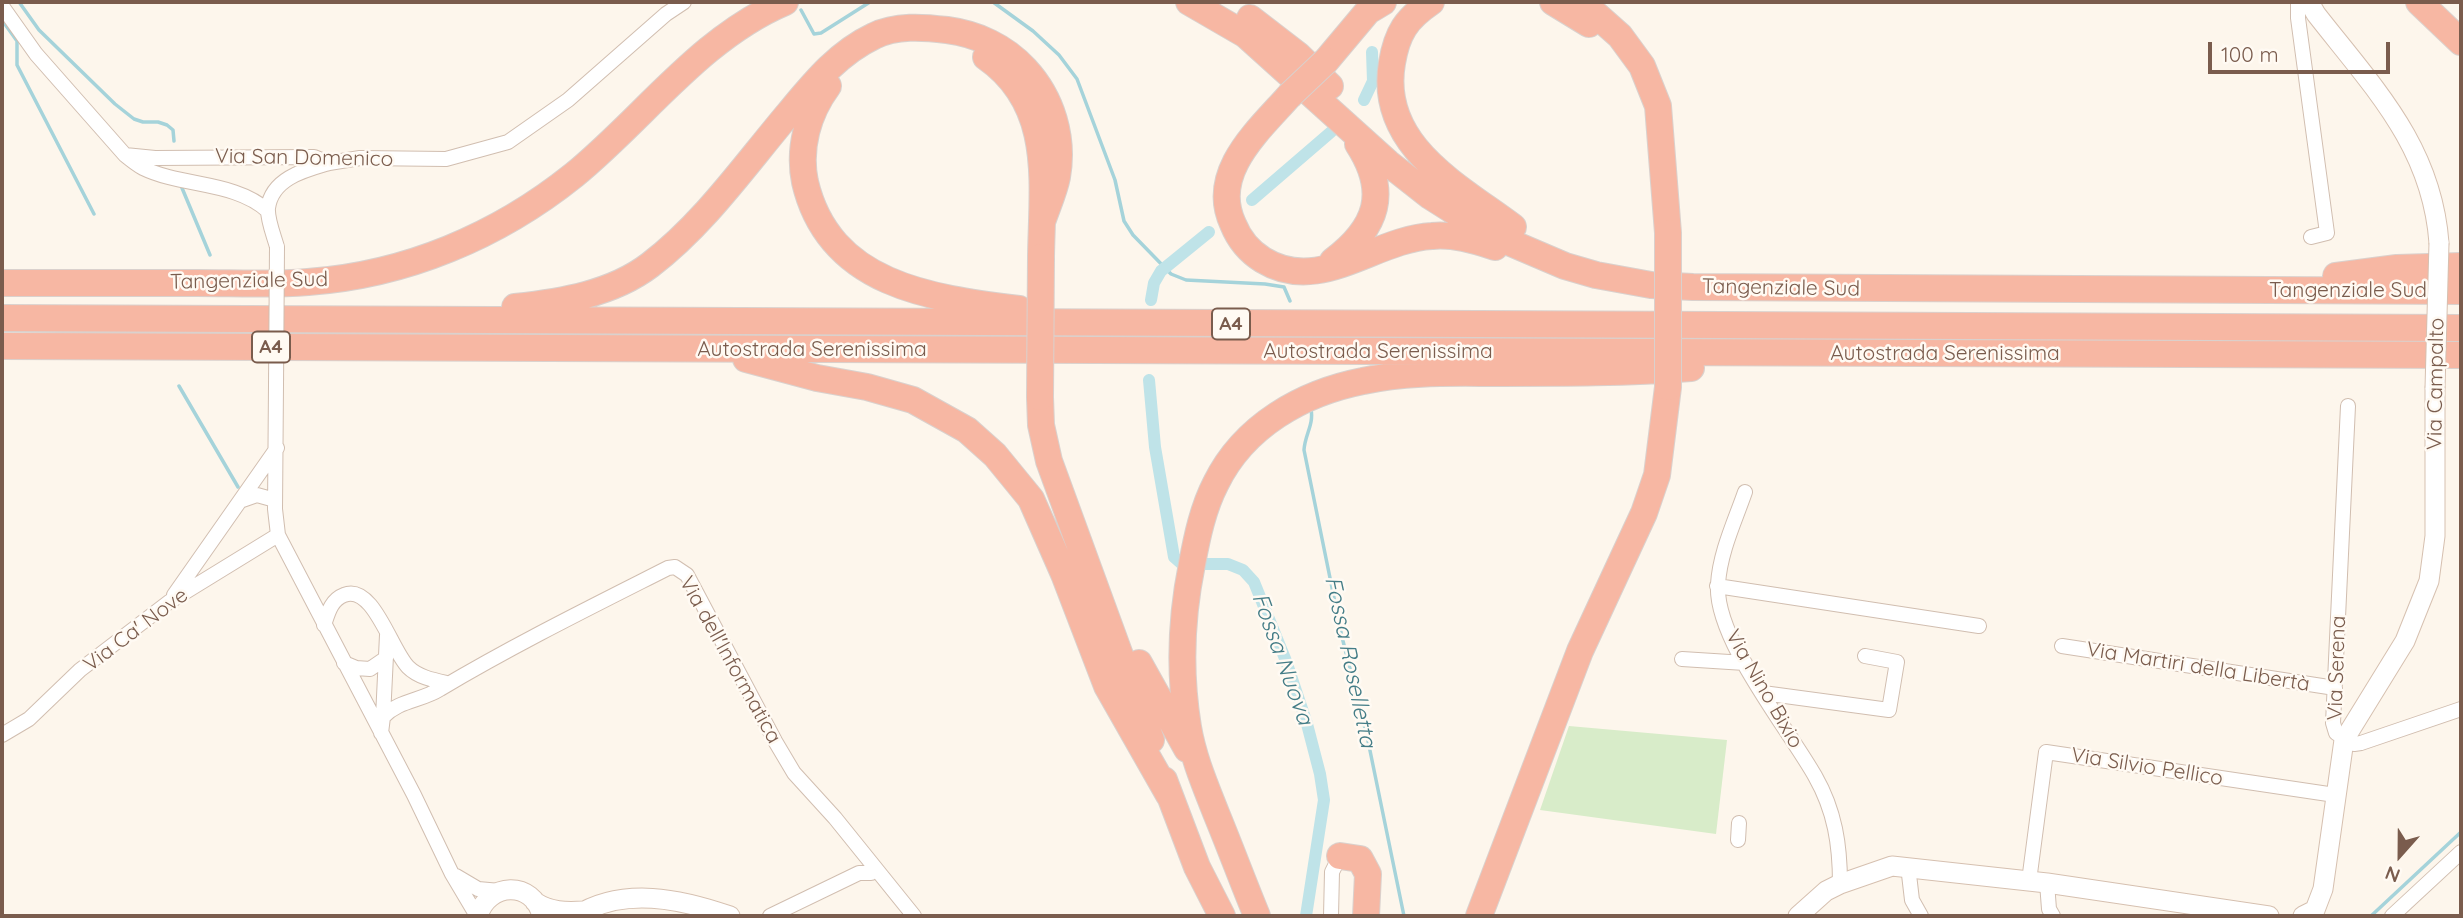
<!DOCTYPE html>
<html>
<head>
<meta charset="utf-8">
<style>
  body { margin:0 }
  #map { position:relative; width:2463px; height:918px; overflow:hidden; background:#fdf6ec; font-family:Quicksand,sans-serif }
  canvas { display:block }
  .frame { position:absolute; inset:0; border:4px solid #7a5c4d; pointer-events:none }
  .north { position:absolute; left:2365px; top:820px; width:70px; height:70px; -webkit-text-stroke:5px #fffaf3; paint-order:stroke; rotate:201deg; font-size:19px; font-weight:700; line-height:28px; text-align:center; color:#7a5c4d }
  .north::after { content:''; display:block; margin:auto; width:24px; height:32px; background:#7a5c4d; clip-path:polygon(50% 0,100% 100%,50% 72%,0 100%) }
  .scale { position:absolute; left:2208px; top:42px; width:182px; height:32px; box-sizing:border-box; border:4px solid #7a5c4d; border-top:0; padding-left:9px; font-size:21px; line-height:24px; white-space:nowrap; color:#7a5c4d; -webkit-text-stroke:5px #fffaf3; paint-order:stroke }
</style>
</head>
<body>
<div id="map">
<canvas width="2463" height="918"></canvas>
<div class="frame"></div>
<div class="north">N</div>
<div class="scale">100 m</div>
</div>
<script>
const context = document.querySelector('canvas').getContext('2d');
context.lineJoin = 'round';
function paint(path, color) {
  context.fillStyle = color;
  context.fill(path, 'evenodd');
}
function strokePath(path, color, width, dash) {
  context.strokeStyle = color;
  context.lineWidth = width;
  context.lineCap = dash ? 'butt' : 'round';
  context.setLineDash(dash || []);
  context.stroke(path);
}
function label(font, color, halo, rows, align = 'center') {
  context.font = font + ' Quicksand,sans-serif';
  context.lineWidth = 5;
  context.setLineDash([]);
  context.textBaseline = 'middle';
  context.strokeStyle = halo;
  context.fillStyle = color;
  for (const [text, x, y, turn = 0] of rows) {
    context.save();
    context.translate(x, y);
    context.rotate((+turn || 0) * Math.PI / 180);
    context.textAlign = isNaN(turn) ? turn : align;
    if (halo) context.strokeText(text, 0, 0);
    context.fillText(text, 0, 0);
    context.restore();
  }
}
const green = new Path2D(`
  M 1569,726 L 1727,740 L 1716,834 L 1540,810 Z`);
const stream = new Path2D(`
  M 19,2 L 39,30 L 115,104 L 134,119 L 143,122 L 158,122 L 167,125 L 173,130 L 174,141
  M 993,2 L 1033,31 L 1059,55 L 1077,79 L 1115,180 L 1124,221 L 1133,235 L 1171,274 L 1186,280 L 1265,284 L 1284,287 L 1290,301
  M 801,10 L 814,34 L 821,33 L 870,2
  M 2,20 L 17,41 L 17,65 L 94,214
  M 182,188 L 210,255
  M 179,386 L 238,487
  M 1311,409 C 1314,425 1305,434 1304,450 L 1342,637 L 1367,736 L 1404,916
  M 2371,916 L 2461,832`);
const canal = new Path2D(`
  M 1364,100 L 1373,81 L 1372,52
  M 1252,200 L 1331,132
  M 1151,300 L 1154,283 L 1161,271 L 1209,232
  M 1149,380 L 1155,447 L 1174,557 L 1182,564 L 1228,564 L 1243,570 L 1254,582 L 1286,661 L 1307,724 L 1320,774 L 1324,800 L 1306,916`);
const street = new Path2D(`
  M 2298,2 L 2298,18 L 2327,233 L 2311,237
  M 2,6 L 36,54 L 125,155 C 130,159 136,164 143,168 C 182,187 235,181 268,211
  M 125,155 L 155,158 L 314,157 L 329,163 L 360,158 L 446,159 L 508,142 L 568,100 L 666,14 L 684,2
  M 277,247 C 274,236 267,219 268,208 C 272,178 305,170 329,163
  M 276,385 L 275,509 L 278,535 L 414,795 L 452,874 L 477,916
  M 2348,406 L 2333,723 L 2336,733 L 2354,744 L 2361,743 L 2461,709
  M 1745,492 C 1735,521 1720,552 1718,584 C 1714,638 1788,728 1815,776 C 1835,811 1840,845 1840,884
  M 240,501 L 257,495 L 275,500
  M 1717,586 L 1979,626
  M 174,595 L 277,448
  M 324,625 C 328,613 331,600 344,595 C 373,583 391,650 408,667 C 418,677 433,680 447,683
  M 2062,646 L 2335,688
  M 1682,659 L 1745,663
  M 344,663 L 356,668 L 370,669 L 386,658
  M 1763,693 L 1889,710 L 1897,662 L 1865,656
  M 383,717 L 387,635
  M 381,733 L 383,717 C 399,700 421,701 440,689 C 514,645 591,607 668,568 L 675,567 L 687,575 L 775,741 L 794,773 L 835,818 L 914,916
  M 2,735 L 29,719 L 80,670 L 169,602 L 278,535
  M 1738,840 L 1739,823
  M 1908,866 L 1912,900 L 1921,916
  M 456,876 L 478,889 L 500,891
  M 2029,881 L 2046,752 L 2335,795
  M 2047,883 L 2049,909 L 2053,916
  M 770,916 L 859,873 L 871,873
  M 1331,916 L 1332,872 L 1340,856
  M 2392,916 L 2461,852`);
const secondary = new Path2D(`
  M 2309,2 L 2316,14 C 2373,87 2432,146 2439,243
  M 535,902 C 550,912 566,912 583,911
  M 478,916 C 488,882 533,880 542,916
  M 576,916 C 623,886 681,899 730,916
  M 1798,916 L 1826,891 L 1840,884 L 1892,866 L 2047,883 L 2269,916
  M 2303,916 L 2315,910 L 2323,889 L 2344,740 L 2405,641 L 2429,581 L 2435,536 L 2435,388`);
const highway = new Path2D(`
  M 1189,2 L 1246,35 L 1388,163 L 1430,196 L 1490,234 L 1565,266 L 1596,275 L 1651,285 L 1693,287 L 2461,291
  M 1431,2 C 1406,19 1397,33 1392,63 C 1378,145 1457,185 1513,227
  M 1553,2 L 1589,24
  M 1576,2 L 1593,12 L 1620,36 L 1642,66 L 1658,106 L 1668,233
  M 2419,2 L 2461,42
  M 1250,18 L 1298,55 L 1330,86
  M 986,57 C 1055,105 1042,183 1041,257
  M 1326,61 L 1368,11 L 1383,2
  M 828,86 C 808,113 798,148 805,182 C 829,285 930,298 1019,309
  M 1289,96 C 1258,131 1209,173 1233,224 C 1239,239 1250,252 1263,260 C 1320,295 1374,239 1432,236 C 1453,234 1474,240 1495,247
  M 1333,261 C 1378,227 1389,192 1358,144
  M 2336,276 L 2397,268 L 2461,266
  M 2,283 C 67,283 132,283 197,283 C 234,283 272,285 308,282 C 406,275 498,236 574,175 C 644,118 700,38 785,2
  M 515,307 C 561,302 612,294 650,265 C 704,224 745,165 789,113 C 814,83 838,53 874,36 C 896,25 923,27 947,30 C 977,34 1005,47 1025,69 C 1052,98 1064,138 1057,177 C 1054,192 1047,207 1042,222
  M 2,318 L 2461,328
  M 2,346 L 2461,355
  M 746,359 L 817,378 L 867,387 L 913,400 L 967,430 L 995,455 L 1031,499 L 1064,574 L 1107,686 L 1169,795
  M 1040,397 L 1041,425 L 1049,461 L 1151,740
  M 1139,663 L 1187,749
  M 1164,780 L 1197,867 L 1222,916
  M 1340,856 L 1360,859 L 1368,874 L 1366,916
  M 1257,916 C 1243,882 1230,847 1216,813 C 1205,785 1193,757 1188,727 C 1179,672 1181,618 1192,564 C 1197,537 1203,508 1216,483 C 1244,426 1302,393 1363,381 C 1408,371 1454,373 1500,373 C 1564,373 1627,373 1691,368
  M 1479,916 L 1580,651 L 1644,513 L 1657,475 L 1668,387`);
const streetBridge = new Path2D(`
  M 276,385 L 277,247`);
const secondaryBridge = new Path2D(`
  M 2435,388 L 2439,243`);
const highwayBridge = new Path2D(`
  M 1289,96 L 1326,61
  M 1668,387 L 1668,233
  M 1040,397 L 1041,257`);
const shields = [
  [1231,324,38],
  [271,347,38]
];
const shieldNames = [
  ["A4",1231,324],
  ["A4",271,347]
];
const streetNames = [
  ["Via San Domenico",304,158,1],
  ["Tangenziale Sud",249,281,-1],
  ["Tangenziale Sud",1781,288,1],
  ["Tangenziale Sud",2348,291],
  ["Autostrada Serenissima",812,350],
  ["Autostrada Serenissima",1378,352],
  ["Autostrada Serenissima",1945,354],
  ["Via Campalto",2436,384,-89],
  ["Via Ca' Nove",136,630,-37],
  ["Via dell'Informatica",730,660,61],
  ["Via Martiri della Libertà",2198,667,9],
  ["Via Serena",2337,668,-88],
  ["Via Nino Bixio",1764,689,60],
  ["Via Silvio Pellico",2147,767,9]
];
const waterNames = [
  ["Fossa Nuova",1282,659,70],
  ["Fossa Roselletta",1350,662,78]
];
paint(green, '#d8ecc9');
strokePath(stream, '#a5d3da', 3.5);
strokePath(canal, '#bfe3e8', 12);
strokePath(street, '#d1beb0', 16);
strokePath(secondary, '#d6c0b0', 21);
strokePath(highway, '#dad1cd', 28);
strokePath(street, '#fff', 14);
strokePath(secondary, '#fff', 19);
strokePath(highway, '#f7b7a3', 26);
strokePath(streetBridge, '#d1beb0', 16, []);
strokePath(secondaryBridge, '#d6c0b0', 21, []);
strokePath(highwayBridge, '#dad1cd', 28, []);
strokePath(streetBridge, '#fff', 14);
strokePath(secondaryBridge, '#fff', 19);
strokePath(highwayBridge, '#f7b7a3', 26);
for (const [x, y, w] of shields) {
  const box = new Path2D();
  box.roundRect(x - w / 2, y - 15.5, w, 31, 5);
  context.fillStyle = '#fffaf3';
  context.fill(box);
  strokePath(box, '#7a5c4d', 2);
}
label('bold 19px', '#7a5c4d', null, shieldNames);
label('21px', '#7a5c4d', '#fffaf3', streetNames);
label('italic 23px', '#437c86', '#fffaf3', waterNames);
</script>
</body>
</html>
